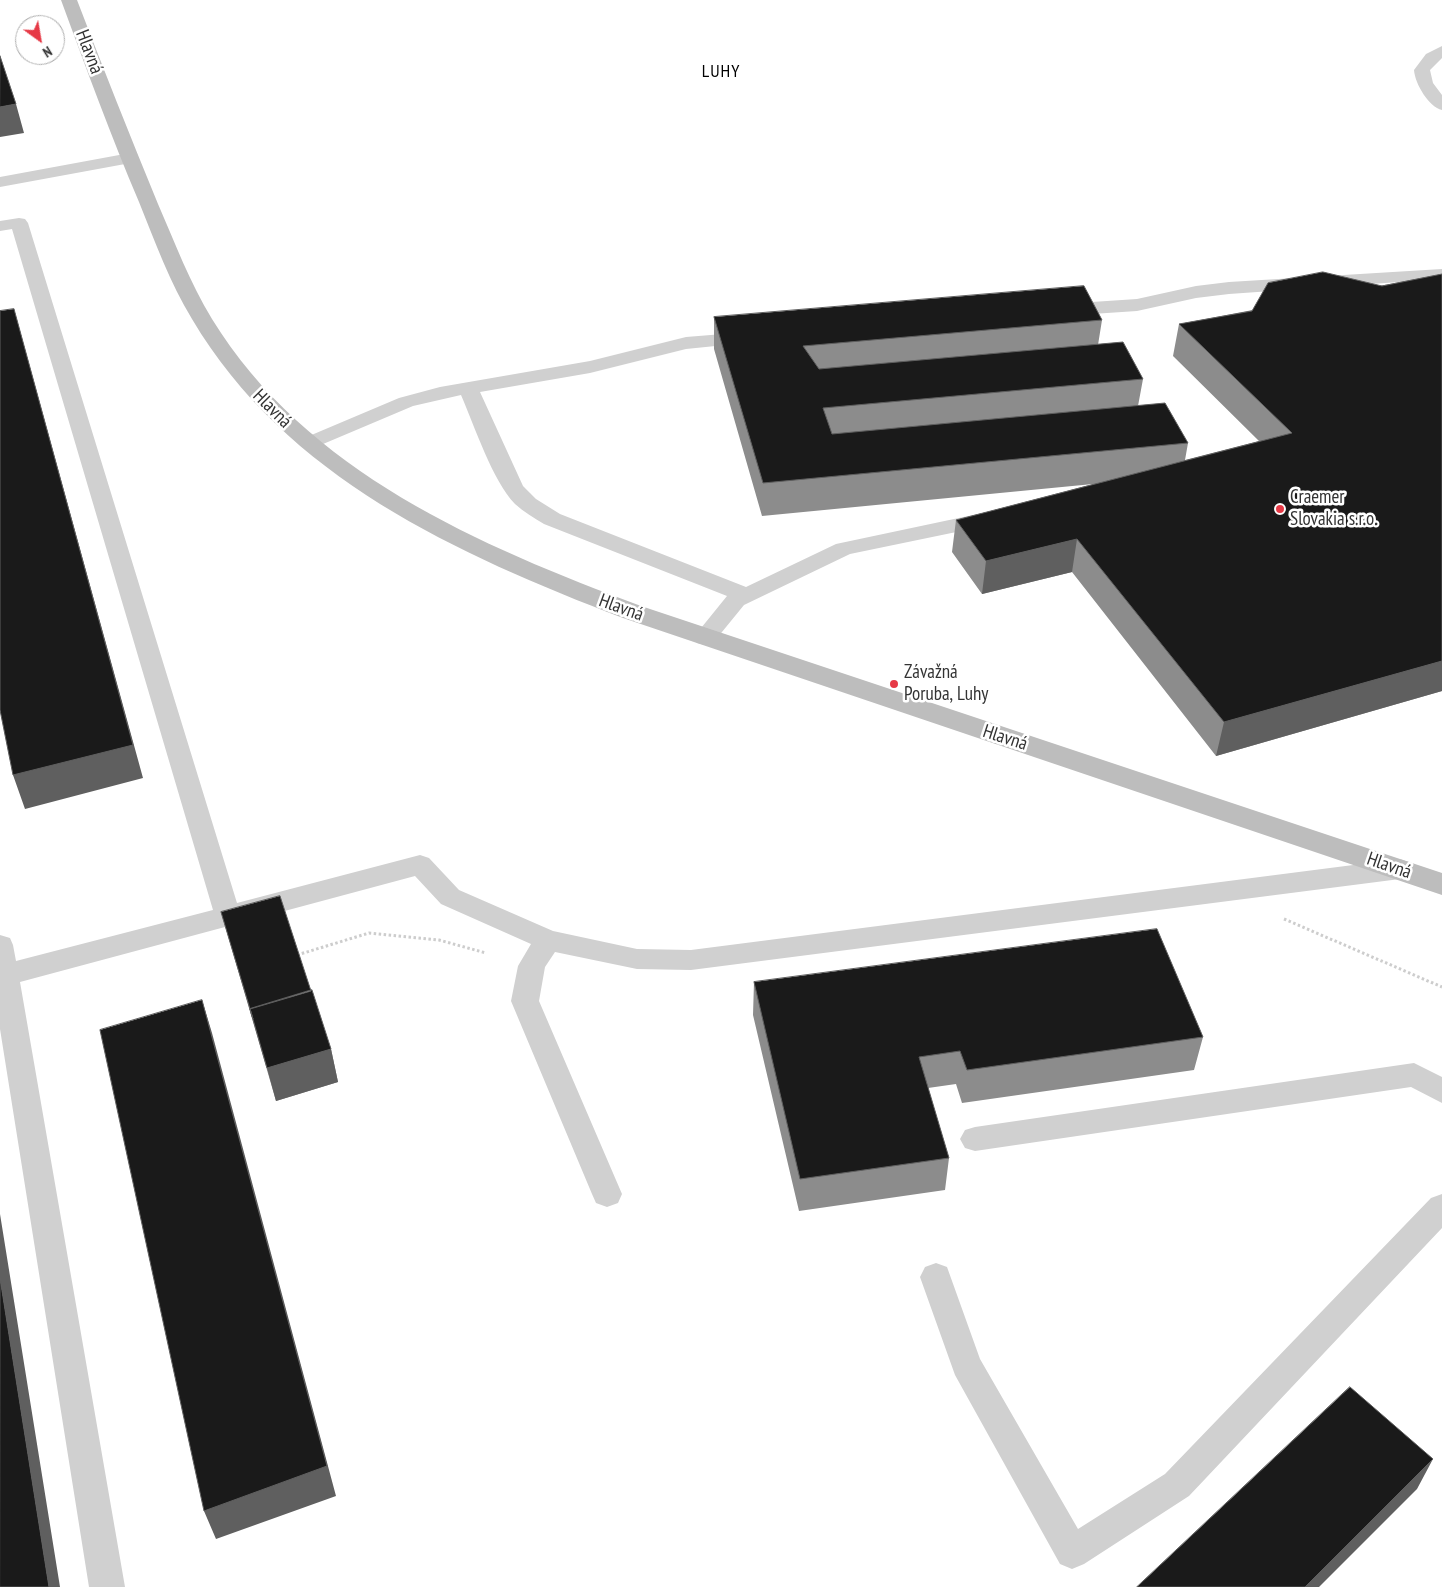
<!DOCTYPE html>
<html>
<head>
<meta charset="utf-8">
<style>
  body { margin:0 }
  #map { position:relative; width:1442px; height:1587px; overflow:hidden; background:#fff; font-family:"PT Sans Narrow",sans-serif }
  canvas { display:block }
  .north { position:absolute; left:15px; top:15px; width:50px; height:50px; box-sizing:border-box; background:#fff; border:1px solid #adadad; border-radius:50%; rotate:148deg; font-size:14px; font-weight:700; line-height:20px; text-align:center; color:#333 }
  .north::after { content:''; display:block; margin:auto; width:18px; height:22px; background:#e63946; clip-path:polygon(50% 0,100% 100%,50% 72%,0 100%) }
</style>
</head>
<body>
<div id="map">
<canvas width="1442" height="1587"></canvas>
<div class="north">N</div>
</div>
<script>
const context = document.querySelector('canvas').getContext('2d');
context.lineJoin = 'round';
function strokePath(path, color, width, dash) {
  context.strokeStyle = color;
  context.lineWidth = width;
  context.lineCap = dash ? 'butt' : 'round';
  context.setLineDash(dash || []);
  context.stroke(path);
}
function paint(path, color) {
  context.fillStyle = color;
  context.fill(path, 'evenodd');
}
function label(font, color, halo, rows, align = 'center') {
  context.font = font + ' "PT Sans Narrow",sans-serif';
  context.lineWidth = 5;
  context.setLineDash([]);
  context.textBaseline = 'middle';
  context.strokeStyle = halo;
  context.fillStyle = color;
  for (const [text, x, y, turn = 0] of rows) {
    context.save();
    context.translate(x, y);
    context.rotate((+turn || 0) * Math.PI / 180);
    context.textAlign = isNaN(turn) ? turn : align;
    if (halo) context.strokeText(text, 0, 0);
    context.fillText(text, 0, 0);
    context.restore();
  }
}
const path = new Path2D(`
  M 1284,919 L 1442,987
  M 297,955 L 369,933 L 439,940 L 486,953`);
const lane = new Path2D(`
  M 1442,46 L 1442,58 L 1430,70 L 1433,83 L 1442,95 L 1442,110 C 1429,107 1415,84 1414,70 L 1426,54 Z
  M 130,153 L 136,154 L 138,158 L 136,162 L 0,187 L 0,177 Z
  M 19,218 L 25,219 L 28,223 L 237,903 L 420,855 L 429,858 L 459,890 L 553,931 L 637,949 L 691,950 L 1400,859 L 1409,862 L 1413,869 L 1409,876 L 1400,879 L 691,970 L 637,969 L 555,952 L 545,967 L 539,1001 L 622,1194 L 618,1203 L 607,1207 L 596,1203 L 592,1194 L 511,1001 L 518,966 L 531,944 L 441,904 L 415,876 L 20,982 L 125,1587 L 89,1587 L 0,1029 L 0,935 L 10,938 L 13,945 L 16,961 L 213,910 L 12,229 L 0,231 L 0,221 Z
  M 1442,269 L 1442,279 L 1229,294 L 1196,298 L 1137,311 L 1062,316 L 1055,314 L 1053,310 L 1055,306 L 1062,304 L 1137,299 L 1196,286 L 1229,282 Z
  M 748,332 L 755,334 L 758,338 L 755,342 L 686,349 L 590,373 L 480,392 L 523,486 L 536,499 L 560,514 L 746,587 L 836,544 L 987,512 L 995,514 L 998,519 L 995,524 L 850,554 L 744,605 L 713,643 L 705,645 L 697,643 L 693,638 L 727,596 L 544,524 C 534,518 524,512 515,504 C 492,480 475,427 461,395 L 413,406 L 316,447 L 309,449 L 302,447 L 299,443 L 302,439 L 399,398 L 440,387 L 590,361 L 686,337 Z
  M 1414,1063 L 1442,1077 L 1442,1103 L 1411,1087 L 975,1151 L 965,1148 L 960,1139 L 965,1130 L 975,1127 Z
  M 1442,1194 L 1442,1228 L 1189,1496 L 1084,1564 L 1072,1569 L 1060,1564 L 955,1375 L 920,1277 L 925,1267 L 936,1263 L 947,1267 L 980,1359 L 1078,1529 L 1165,1474 L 1431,1198 Z`);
const secondary = new Path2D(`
  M 61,0 L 77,0 C 103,68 130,136 158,204 C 175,243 190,283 212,319 C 306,472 480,546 641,606 L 1442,873 L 1442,895 L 623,618 C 457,554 286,478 192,319 C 170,283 155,242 139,202 C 111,136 86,68 61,0 Z`);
const wall = new Path2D(`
  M 1442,274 L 1442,691 L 1216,756 L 1072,572 L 982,594 L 952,552 L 956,520 L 1093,484 L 762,516 L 714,349 L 714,317 L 1102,320 L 1098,345 L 1143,379 L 1138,406 L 1188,443 L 1185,460 L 1259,441 L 1173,356 L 1179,324 Z
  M 221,912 L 331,1049 L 338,1082 L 276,1101 Z
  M 754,982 L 1203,1037 L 1194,1070 L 962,1103 L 956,1084 L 928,1088 L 949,1158 L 945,1190 L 799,1211 L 753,1015 Z`);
const shadedWall = new Path2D(`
  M 16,104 L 24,133 L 0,137 L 0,107 Z
  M 14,309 L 143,778 L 25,809 L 13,775 Z
  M 1077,539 L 1072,572 L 982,594 L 986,561 Z
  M 1442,661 L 1442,691 L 1216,756 L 1224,722 Z
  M 202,1000 L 212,1033 L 336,1496 L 216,1539 L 204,1511 Z
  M 331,1049 L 338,1082 L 276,1101 L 267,1068 Z
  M 0,1214 L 60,1587 L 49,1587 L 0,1278 Z
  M 1433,1459 L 1417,1489 L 1319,1587 L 1305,1587 Z`);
const building = new Path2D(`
  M 0,56 L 16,104 L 0,107 Z
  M 1323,272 L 1382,286 L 1442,274 L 1442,661 L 1224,722 L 1077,539 L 986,561 L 956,520 L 1292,433 L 1179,324 L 1252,311 L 1268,283 Z
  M 1084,286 L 1102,320 L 803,346 L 819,369 L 1123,342 L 1143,379 L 823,408 L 832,434 L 1165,403 L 1188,443 L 763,483 L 714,317 Z
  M 14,309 L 133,745 L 13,775 L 0,710 L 0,311 Z
  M 280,896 L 311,991 L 250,1009 L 253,1019 L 221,912 Z
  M 1157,929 L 1203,1037 L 967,1070 L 960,1051 L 919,1057 L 949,1158 L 800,1179 L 754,982 Z
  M 312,990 L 331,1049 L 267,1068 L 250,1009 Z
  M 202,1000 L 327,1466 L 204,1511 L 100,1030 Z
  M 0,1278 L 49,1587 L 0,1587 Z
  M 1350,1387 L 1433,1459 L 1305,1587 L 1137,1587 Z`);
const markers = [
  [1280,509,5,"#e63946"],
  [894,684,5,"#e63946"]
];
const farQuarternames = [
  ["LUHY",721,72]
];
const streetNames = [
  ["Hlavná",89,52,69],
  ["Hlavná",272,409,45],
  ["Hlavná",621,608,20],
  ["Hlavná",1005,738,18],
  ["Hlavná",1389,866,19]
];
const poiNames = [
  ["Craemer",1290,498],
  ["Slovakia s.r.o.",1290,520],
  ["Závažná",904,673],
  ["Poruba, Luhy",904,695]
];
strokePath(path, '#cdcdcd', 3, [2.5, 2.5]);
paint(lane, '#d0d0d0');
paint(secondary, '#bdbdbd');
paint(wall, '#8c8c8c');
paint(shadedWall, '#5f5f5f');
paint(building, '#1a1a1a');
strokePath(building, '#5f5f5f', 1);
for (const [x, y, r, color] of markers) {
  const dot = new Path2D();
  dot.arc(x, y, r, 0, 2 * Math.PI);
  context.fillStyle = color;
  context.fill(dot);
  strokePath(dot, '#fff', 2);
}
context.letterSpacing = '1px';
label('18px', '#000', '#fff', farQuarternames);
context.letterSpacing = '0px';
label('19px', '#333', '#fff', streetNames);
label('19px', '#333', '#fff', poiNames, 'left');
</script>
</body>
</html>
